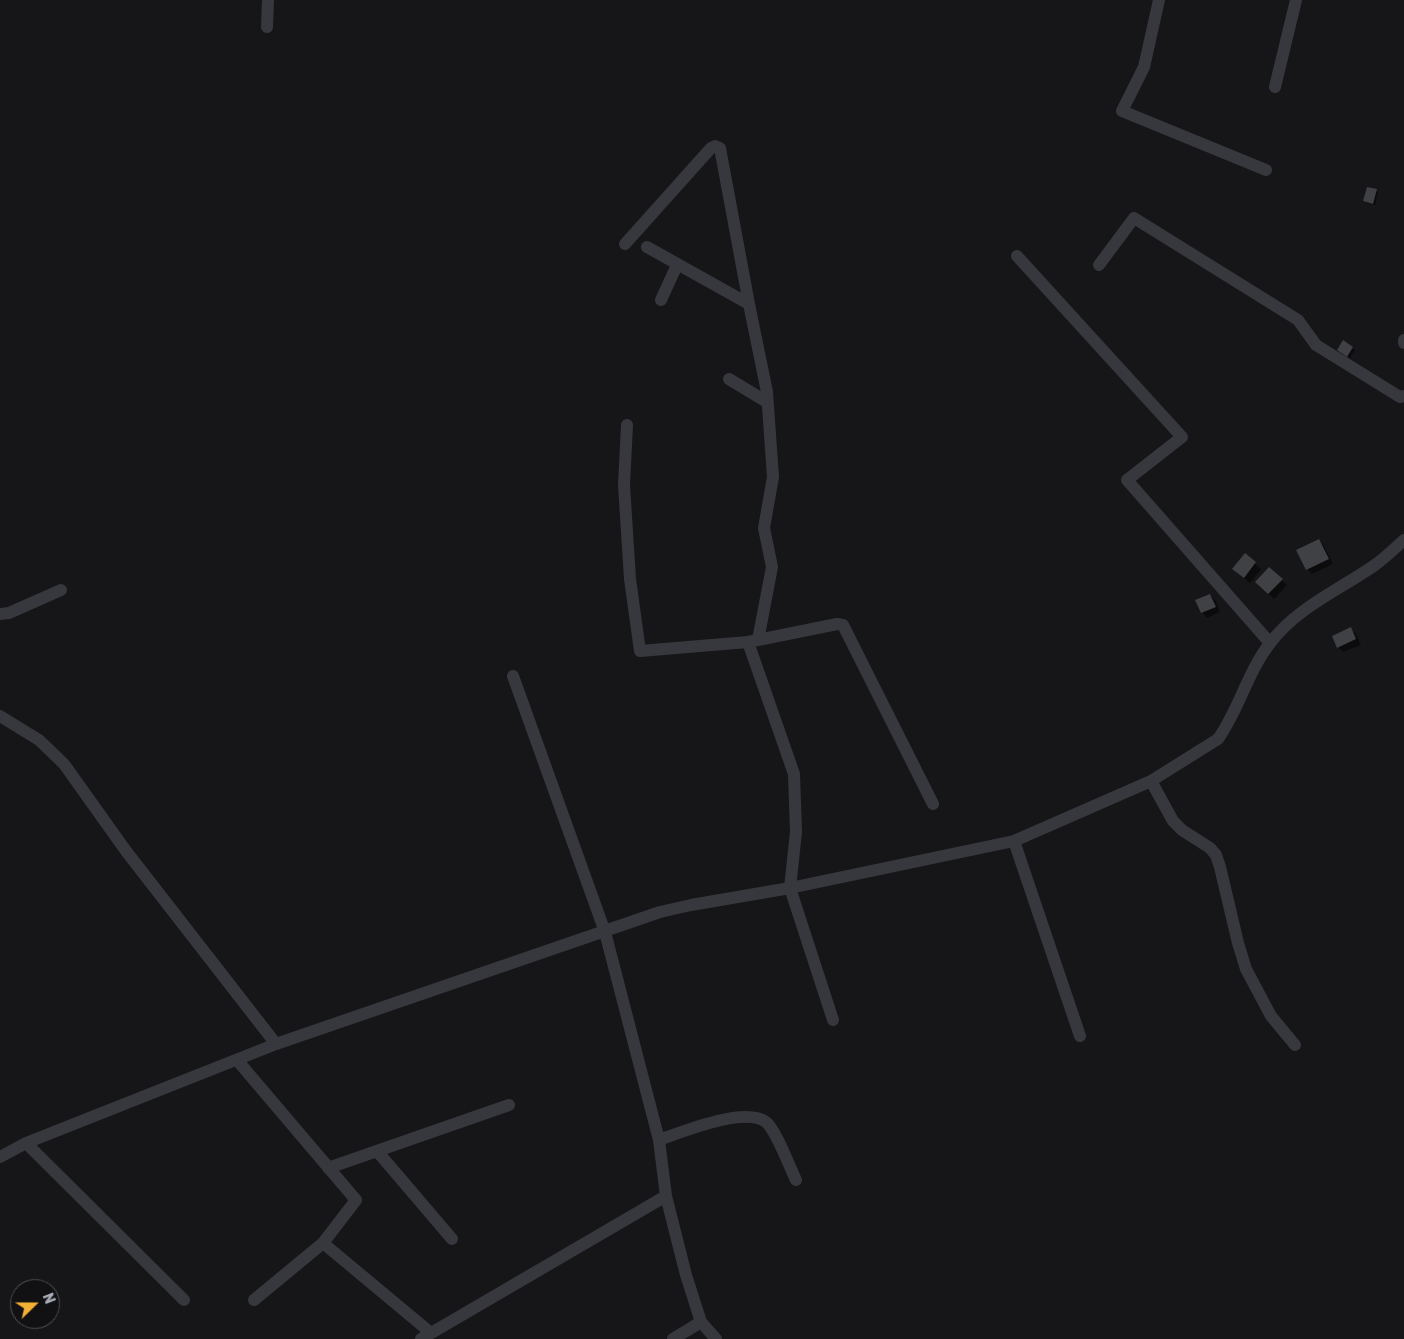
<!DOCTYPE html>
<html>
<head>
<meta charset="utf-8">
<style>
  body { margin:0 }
  #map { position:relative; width:1404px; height:1339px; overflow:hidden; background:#161618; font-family:Rubik,sans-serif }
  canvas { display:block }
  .north { position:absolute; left:10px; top:1279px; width:50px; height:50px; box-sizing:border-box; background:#111113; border:1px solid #4d4f55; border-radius:50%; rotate:68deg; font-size:14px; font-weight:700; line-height:20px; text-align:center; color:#a8adb8 }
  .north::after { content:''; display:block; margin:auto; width:18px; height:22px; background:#f2b134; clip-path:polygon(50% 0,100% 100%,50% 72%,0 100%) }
</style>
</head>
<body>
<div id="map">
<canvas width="1404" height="1339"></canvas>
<div class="north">N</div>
</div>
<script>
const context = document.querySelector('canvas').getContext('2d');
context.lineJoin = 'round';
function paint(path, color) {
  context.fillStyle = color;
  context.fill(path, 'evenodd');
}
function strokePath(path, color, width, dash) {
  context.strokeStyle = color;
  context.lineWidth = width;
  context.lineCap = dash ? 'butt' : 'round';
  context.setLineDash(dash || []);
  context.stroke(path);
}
const shadow = new Path2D(`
  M 1376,190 L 1378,193 L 1375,205 L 1367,203 L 1364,201 Z
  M 1343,342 L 1355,350 L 1350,358 L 1341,352 Z
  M 1319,540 L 1324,546 L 1333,564 L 1312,574 L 1307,569 Z
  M 1245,555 L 1261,569 L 1250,583 L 1234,569 Z
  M 1269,568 L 1287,585 L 1274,599 L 1257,582 Z
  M 1210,595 L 1216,601 L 1220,612 L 1207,618 L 1202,612 Z
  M 1351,629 L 1356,634 L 1361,645 L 1343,652 L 1338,647 Z`);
const building = new Path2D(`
  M 1367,187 L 1377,189 L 1373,204 L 1363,201 Z
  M 1343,340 L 1353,347 L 1347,357 L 1337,350 Z
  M 1319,539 L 1329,559 L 1306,570 L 1296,550 Z
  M 1245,553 L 1256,562 L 1244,578 L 1232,569 Z
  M 1269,567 L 1283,579 L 1268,594 L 1255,582 Z
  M 1210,594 L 1216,607 L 1201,613 L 1195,600 Z
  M 1351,627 L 1356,639 L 1337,648 L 1332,636 Z`);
const minor = new Path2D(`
  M 1159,0 L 1144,67 L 1122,111 L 1266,170
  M 267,27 L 268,0
  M 1275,87 L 1296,0
  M 625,244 L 711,148 L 715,146 L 720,148 L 749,304 L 767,392 L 773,477 L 764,528 L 772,567 L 758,640
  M 647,247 L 749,304
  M 1017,256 L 1182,437 L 1127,480 L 1270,643
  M 1099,265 L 1134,218 L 1298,320 L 1316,345 L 1400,397 L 1404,396
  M 661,300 L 677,265
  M 1404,340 L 1404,343
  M 729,379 L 767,402
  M 627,425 L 624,485 L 630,579 L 640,651 L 748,642 L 837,624 L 843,625 L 933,804
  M 0,614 L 9,613 L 61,590
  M 748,642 L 794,774 L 796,832 L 790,888 L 833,1020
  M 513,676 L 605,932 L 659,1140 L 666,1196 L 686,1275 L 701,1322 L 716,1339
  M 0,716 L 39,740 L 64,764 L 126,851 L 276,1044
  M 1151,781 L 1173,821 L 1182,830 L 1210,848 L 1216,855 L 1220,867 L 1238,943 L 1246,969 L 1271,1016 L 1295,1045
  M 1014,841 L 1080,1036
  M 237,1060 L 356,1200 L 323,1243 L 254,1300
  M 659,1140 C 682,1132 745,1106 766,1122 C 776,1130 790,1168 796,1180
  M 26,1143 L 184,1300
  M 377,1151 L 452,1239
  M 0,1157 L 26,1143 L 276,1044 L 660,912 L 691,905 L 790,888 L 1014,841 L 1151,781 L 1218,739 C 1239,710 1247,672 1271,642 C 1298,607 1339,590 1375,565 C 1385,558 1394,549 1404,540
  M 328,1168 L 509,1105
  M 323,1243 L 431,1333
  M 421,1339 L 666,1196
  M 673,1339 L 701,1322`);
paint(shadow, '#0007');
paint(building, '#404145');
strokePath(minor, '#37383d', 12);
</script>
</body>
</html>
